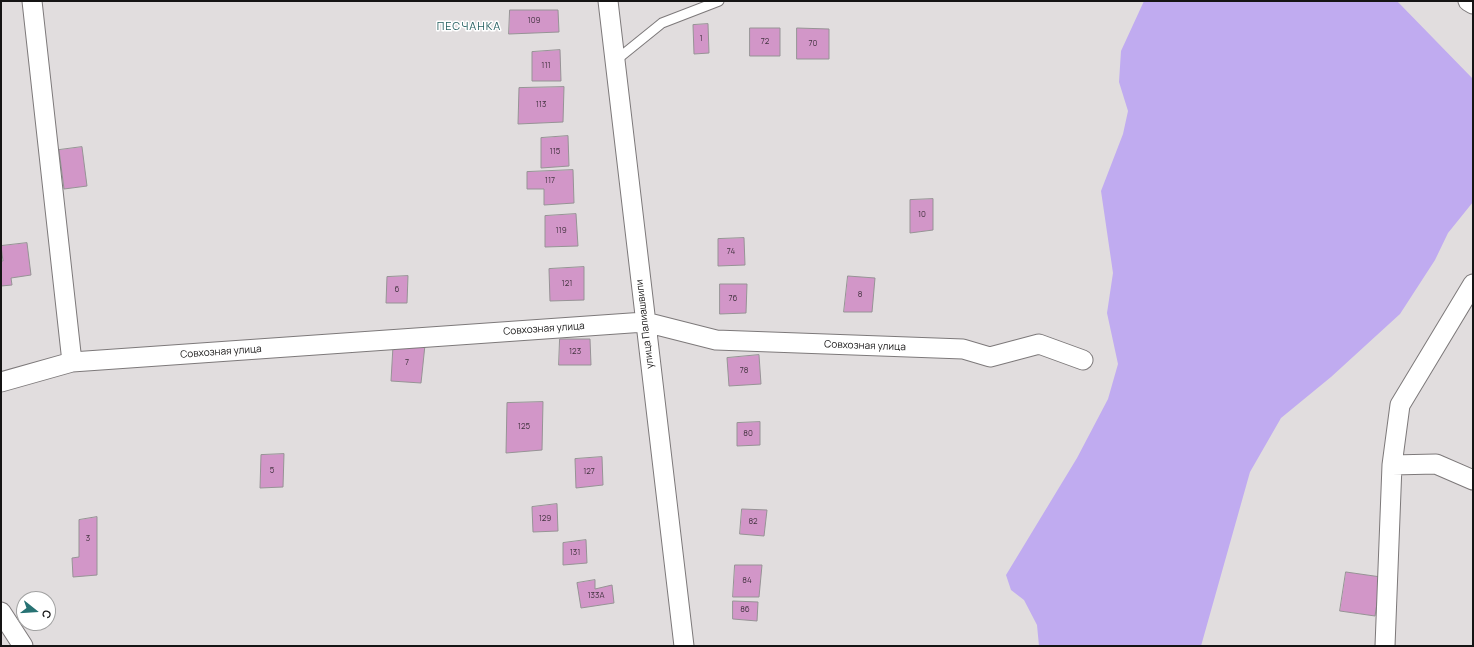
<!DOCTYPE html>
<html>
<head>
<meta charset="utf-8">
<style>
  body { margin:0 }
  #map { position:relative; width:1474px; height:647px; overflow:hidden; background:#e1ddde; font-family:Manrope,sans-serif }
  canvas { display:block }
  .frame { position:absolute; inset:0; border:2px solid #151414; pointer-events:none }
  .north { position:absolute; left:16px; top:591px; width:40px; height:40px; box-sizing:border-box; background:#fff; border:1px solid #a1a1a1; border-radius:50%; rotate:107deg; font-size:11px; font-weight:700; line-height:16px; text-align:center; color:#151414 }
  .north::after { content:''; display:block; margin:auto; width:14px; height:18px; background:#277273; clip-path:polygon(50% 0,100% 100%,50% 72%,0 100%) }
</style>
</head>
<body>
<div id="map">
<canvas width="1474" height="647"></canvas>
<div class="frame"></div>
<div class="north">С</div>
</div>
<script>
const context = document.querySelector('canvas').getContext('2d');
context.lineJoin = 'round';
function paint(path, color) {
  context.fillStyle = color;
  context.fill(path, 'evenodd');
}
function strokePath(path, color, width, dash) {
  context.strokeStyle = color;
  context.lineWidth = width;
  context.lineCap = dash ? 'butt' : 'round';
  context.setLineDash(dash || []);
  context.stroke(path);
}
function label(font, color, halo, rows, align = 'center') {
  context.font = font + ' Manrope,sans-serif';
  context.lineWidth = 3;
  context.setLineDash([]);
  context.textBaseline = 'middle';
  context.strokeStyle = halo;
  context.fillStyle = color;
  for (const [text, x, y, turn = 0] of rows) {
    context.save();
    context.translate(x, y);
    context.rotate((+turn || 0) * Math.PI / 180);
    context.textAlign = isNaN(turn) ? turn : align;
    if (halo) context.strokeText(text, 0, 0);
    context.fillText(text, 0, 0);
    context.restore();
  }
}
const water = new Path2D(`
  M 1144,1 L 1397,1 L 1473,79 L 1473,202 L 1448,233 L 1435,260 L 1400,314 L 1331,377 L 1281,418 L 1250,472 L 1201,646 L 1039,646 L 1037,625 L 1024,600 L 1011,590 L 1006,575 L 1077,458 L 1108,399 L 1118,364 L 1107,313 L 1113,273 L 1101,191 L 1123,134 L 1128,111 L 1119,82 L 1121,51 Z`);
const building = new Path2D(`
  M 510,10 L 558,10 L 559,32 L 509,34 Z
  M 708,24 L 709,53 L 694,54 L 693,25 Z
  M 750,28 L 780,28 L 780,56 L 750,56 Z
  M 797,28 L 829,29 L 829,59 L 797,59 Z
  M 560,50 L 561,81 L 532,81 L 532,52 Z
  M 564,87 L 563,122 L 518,124 L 519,88 Z
  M 568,136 L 569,166 L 541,168 L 541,138 Z
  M 82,147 L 87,186 L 64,189 L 59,150 Z
  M 573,170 L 574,203 L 544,205 L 544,189 L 527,189 L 527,172 Z
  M 933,199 L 933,230 L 910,233 L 910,200 Z
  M 576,214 L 578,246 L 545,247 L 545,216 Z
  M 744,238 L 745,265 L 718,266 L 718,239 Z
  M 27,243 L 31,275 L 11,278 L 12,285 L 1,286 L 1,261 L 3,261 L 1,246 Z
  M 584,267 L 584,300 L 550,301 L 549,269 Z
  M 408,276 L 407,303 L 386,303 L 387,277 Z
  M 848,276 L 875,278 L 872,312 L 844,312 Z
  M 720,284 L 747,284 L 746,313 L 720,314 Z
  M 560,339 L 590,339 L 591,365 L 559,365 Z
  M 425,345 L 421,383 L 391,381 L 393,346 Z
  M 759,355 L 761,384 L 729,386 L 727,358 Z
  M 543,402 L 542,450 L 506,453 L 507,403 Z
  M 760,422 L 760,445 L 737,446 L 737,423 Z
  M 284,454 L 283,487 L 260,488 L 261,455 Z
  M 602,457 L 603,485 L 576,488 L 575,459 Z
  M 557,504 L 558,531 L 533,532 L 532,507 Z
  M 742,509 L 767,510 L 764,536 L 740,534 Z
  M 97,517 L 97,575 L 73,577 L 72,558 L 79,557 L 79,520 Z
  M 586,540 L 587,563 L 563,565 L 563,543 Z
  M 735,565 L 762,565 L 759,597 L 733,597 Z
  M 1346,572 L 1381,577 L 1375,616 L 1340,611 Z
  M 595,580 L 595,589 L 612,585 L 614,603 L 581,608 L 577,583 Z
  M 733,601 L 758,602 L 757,621 L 733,619 Z`);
const lane = new Path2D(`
  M 615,61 L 662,23 L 719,1`);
const street = new Path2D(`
  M 32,1 L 72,362
  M 608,1 L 684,646
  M 1468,1 L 1473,4
  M 1,382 L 72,362 L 645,322 L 716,340 L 963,349 L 990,357 L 1039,344 L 1083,360
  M 1392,465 L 1436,464 L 1473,480
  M 1,612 L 23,646
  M 1385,646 L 1392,465 L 1400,405 L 1473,284`);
const numberNames = [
  ["109",534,21],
  ["1",701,39],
  ["72",765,42],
  ["70",813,44],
  ["111",546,66],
  ["113",541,105],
  ["115",555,152],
  ["117",550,181],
  ["10",922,215],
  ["119",561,231],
  ["74",731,252],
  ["121",567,284],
  ["6",397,290],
  ["8",860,295],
  ["76",733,299],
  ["123",575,352],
  ["7",407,363],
  ["78",744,371],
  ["125",524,427],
  ["80",748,434],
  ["5",272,471],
  ["127",589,472],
  ["129",545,519],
  ["82",753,522],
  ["3",88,539],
  ["131",575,553],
  ["84",747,581],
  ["133А",596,596],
  ["86",745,610]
];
const streetNames = [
  ["улица Палиашвили",645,324,-97],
  ["Совхозная улица",544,329,-4],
  ["Совхозная улица",865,346,2],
  ["Совхозная улица",221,352,-4]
];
const neighbourhoodNames = [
  ["ПЕСЧАНКА",469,27]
];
paint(water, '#c0abf0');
paint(building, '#d296c8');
strokePath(building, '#969395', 1);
strokePath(lane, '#7d797a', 11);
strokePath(street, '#7d797a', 21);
strokePath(lane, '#fff', 9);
strokePath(street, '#fff', 19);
label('8px', '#443441', null, numberNames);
label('10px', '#151414', '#fff', streetNames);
context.letterSpacing = '1px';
label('11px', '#266061', '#fff', neighbourhoodNames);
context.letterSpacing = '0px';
</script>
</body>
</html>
